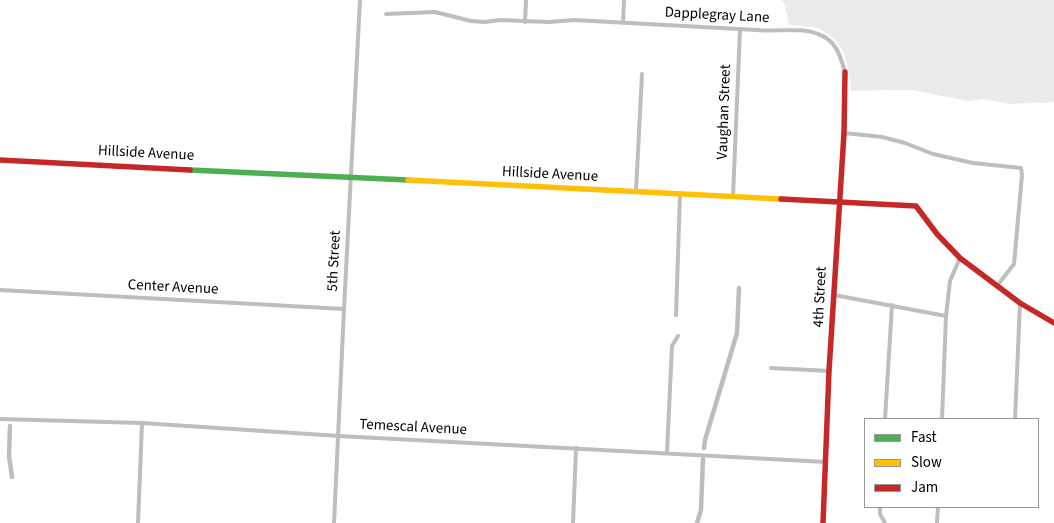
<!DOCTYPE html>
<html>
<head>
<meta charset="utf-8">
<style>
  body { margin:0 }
  #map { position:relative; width:1054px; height:523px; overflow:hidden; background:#fff; font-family:"Source Sans 3",sans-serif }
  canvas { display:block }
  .legend { position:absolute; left:864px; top:418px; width:175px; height:90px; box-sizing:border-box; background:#fff; border:1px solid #999; margin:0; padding:6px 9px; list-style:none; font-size:15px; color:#000 }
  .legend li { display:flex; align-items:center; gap:10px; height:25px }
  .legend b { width:25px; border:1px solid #999 }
</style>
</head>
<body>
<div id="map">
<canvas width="1054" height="523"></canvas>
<ul class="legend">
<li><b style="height:6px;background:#4caf50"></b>Fast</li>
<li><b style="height:6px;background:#ffc107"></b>Slow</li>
<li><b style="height:6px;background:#c62828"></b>Jam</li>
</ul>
</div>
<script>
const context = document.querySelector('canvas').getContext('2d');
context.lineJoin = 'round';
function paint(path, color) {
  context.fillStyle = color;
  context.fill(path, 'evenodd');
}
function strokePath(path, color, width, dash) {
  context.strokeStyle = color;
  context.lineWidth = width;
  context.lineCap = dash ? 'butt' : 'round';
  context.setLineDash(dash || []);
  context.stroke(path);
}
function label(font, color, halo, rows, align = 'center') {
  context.font = font + ' "Source Sans 3",sans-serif';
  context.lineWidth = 4;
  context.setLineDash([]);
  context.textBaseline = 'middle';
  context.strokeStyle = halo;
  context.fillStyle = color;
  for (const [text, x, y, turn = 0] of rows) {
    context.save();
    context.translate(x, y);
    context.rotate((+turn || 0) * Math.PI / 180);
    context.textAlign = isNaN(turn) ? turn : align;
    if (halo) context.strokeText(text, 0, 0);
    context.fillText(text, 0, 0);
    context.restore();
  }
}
const green = new Path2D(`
  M 781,0 L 1054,0 L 1054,102 L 1010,104 L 984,99 L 969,101 L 912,90 L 888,90 L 851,91 C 849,70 847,48 828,34 C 824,32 821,29 817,28 C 808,26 799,26 789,25 L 784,2 Z`);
const canal = new Path2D(`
  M 10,426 L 9,456 L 12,477
  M 704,448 L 705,440 L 737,333 L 739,288
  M 697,523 L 701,510 L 703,459`);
const street = new Path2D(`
  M 386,14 L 435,12 L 471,21 L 485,22 L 500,20 L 549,22 L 574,20 C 635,23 696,27 757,30 C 775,32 801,27 818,34 C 836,40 840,55 845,72
  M 525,22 L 526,0
  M 623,23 L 624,0
  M 844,133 L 882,137 L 905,143 L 933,154 L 973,163 L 1021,168 L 1022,175 L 1014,264 L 997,286
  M 636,191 L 642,74
  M 733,196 L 740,30
  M 0,290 L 344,309
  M 834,295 L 946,316
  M 676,315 L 680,194
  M 771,368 L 829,371
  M 0,419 L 142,423 L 339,436 L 826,462
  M 885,419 L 892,305
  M 942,419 L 946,316 L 950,281 L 960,258
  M 1015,419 L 1020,303
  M 667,452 L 672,346 L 678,336
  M 880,507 L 880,514 L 885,523
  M 138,523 L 142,423
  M 334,523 L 344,309 L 360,0
  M 573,523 L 576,448
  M 937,523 L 938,507`);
const fast = new Path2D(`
  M 190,170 L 408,180`);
const slow = new Path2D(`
  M 408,180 L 781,199`);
const jam = new Path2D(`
  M 0,160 L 190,170
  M 781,199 L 916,206 L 937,234 L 960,258 L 1020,303 L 1054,323
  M 823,523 L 829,371 L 844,133 L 845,72`);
const streetNames = [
  ["Dapplegray Lane",717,16,3],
  ["Vaughan Street",725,112,-88],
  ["Hillside Avenue",146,154,3],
  ["Hillside Avenue",550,175,3],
  ["5th Street",335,261,-87],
  ["Center Avenue",173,288,3],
  ["4th Street",821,297,-87],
  ["Temescal Avenue",413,428,3]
];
paint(green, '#ebebeb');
strokePath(canal, '#bdbdbd', 4.5);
strokePath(street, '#bebebe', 4);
strokePath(fast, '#4caf50', 5.5);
strokePath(slow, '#ffc107', 5.5);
strokePath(jam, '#c62828', 5.5);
label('15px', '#000', '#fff', streetNames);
</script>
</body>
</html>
